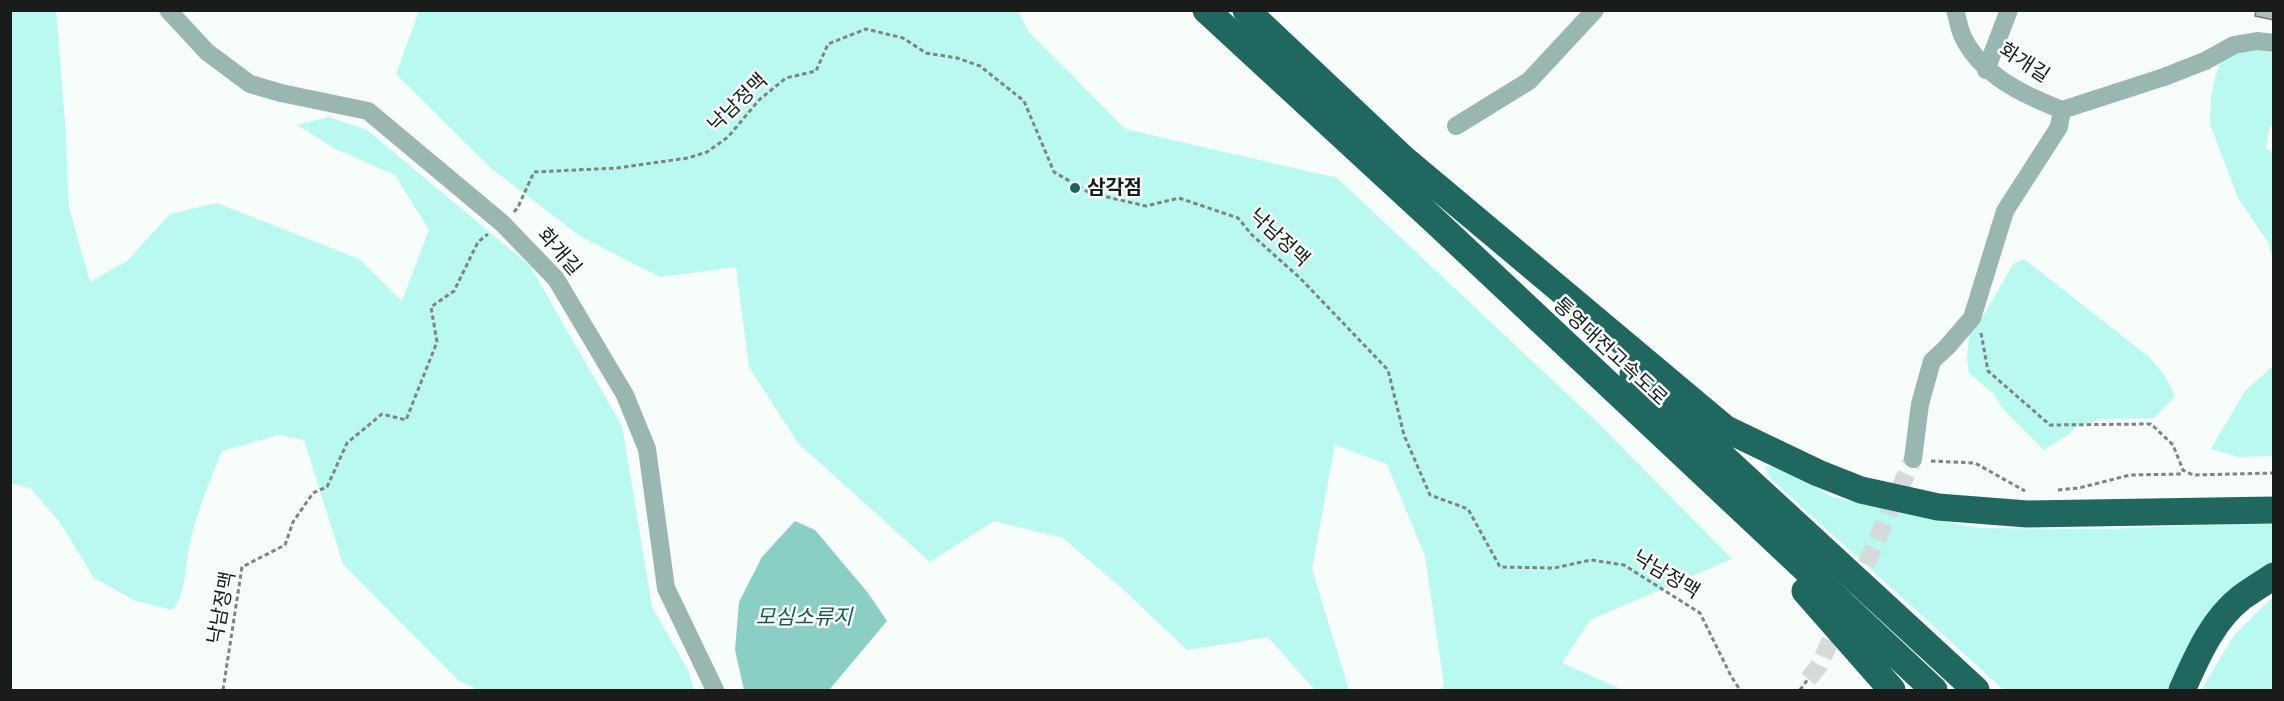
<!DOCTYPE html>
<html>
<head>
<meta charset="utf-8">
<style>
  body { margin:0 }
  #map { position:relative; width:2284px; height:701px; overflow:hidden; background:#f6fdfb; font-family:Montserrat,sans-serif }
  canvas { display:block }
  .frame { position:absolute; inset:0; border:12px solid #1a1c1c; pointer-events:none }
</style>
</head>
<body>
<div id="map">
<canvas width="2284" height="701"></canvas>
<div class="frame"></div>
</div>
<script>
const context = document.querySelector('canvas').getContext('2d');
context.lineJoin = 'round';
function paint(path, color) {
  context.fillStyle = color;
  context.fill(path, 'evenodd');
}
function strokePath(path, color, width, dash) {
  context.strokeStyle = color;
  context.lineWidth = width;
  context.lineCap = dash ? 'butt' : 'round';
  context.setLineDash(dash || []);
  context.stroke(path);
}
function label(font, color, halo, rows, align = 'center') {
  context.font = font + ' Montserrat,"Noto Sans KR",sans-serif';
  context.lineWidth = 5;
  context.setLineDash([]);
  context.textBaseline = 'middle';
  context.strokeStyle = halo;
  context.fillStyle = color;
  for (const [text, x, y, turn = 0] of rows) {
    context.save();
    context.translate(x, y);
    context.rotate((+turn || 0) * Math.PI / 180);
    context.textAlign = isNaN(turn) ? turn : align;
    if (halo) context.strokeText(text, 0, 0);
    context.fillText(text, 0, 0);
    context.restore();
  }
}
const green = new Path2D(`
  M 11,10 L 56,11 L 65,122 L 69,207 L 90,282 L 127,261 L 170,214 L 217,203 L 359,259 L 402,301 L 429,230 L 395,175 L 334,148 L 297,125 L 329,117 L 367,130 L 530,266 L 622,426 L 652,607 L 688,670 L 694,690 L 478,690 L 458,680 L 343,564 L 304,440 L 278,435 L 222,451 C 210,481 197,511 190,543 C 184,568 188,588 173,610 L 136,601 L 94,578 L 59,521 L 30,488 L 11,483 Z
  M 419,11 L 1018,11 L 1028,31 L 1125,129 L 1337,178 L 1596,421 L 1732,559 L 1590,620 L 1562,663 L 1623,690 L 1441,690 L 1444,685 L 1425,556 L 1387,464 L 1335,445 L 1312,569 L 1349,690 L 1315,690 L 1268,637 L 1187,650 L 1123,589 L 1063,538 L 994,521 L 930,562 L 798,443 L 749,367 L 736,267 L 660,277 L 580,236 L 492,169 L 396,74 Z
  M 2241,46 L 2273,53 L 2273,123 L 2269,129 L 2266,148 L 2273,153 L 2273,259 L 2268,242 L 2238,198 L 2210,124 L 2211,98 L 2215,77 L 2223,56 Z
  M 2024,259 L 2149,357 L 2165,376 L 2175,396 L 2154,418 L 2102,419 L 2077,426 L 2069,434 L 2044,450 L 2004,410 L 1993,393 L 1969,373 L 1967,359 L 1969,335 L 1987,310 L 2013,264 Z
  M 2273,366 L 2273,456 L 2239,457 L 2211,449 L 2245,391 Z
  M 1765,466 L 1786,470 L 1833,497 L 1979,528 L 2106,529 L 2256,523 L 2273,524 L 2273,565 L 2170,690 L 2004,690 L 1769,477 Z
  M 2273,597 L 2273,690 L 2201,690 L 2235,634 Z`);
const water = new Path2D(`
  M 795,521 L 815,530 L 868,593 L 887,621 L 829,690 L 744,690 L 735,650 L 739,602 L 762,557 Z`);
const building = new Path2D(`
  M 2256,10 L 2274,10 L 2274,20 L 2255,16 Z`);
const minorTunnel = new Path2D(`
  M 1855,589 L 1913,459
  M 1808,679 L 1819,666 L 1840,619`);
const path = new Path2D(`
  M 514,212 L 518,207 L 534,172 L 617,168 L 688,158 L 707,152 L 728,137 L 759,100 L 786,78 L 816,71 L 828,44 L 866,29 L 903,38 L 926,53 L 957,58 L 980,66 L 1024,101 L 1054,172 L 1090,193 L 1146,206 L 1179,198 L 1238,218 L 1252,235 L 1300,278 L 1388,370 L 1404,435 L 1430,495 L 1468,509 L 1500,567 L 1554,568 L 1591,560 L 1624,565 L 1700,613 L 1731,676 L 1740,690
  M 1981,333 L 1988,371 L 2050,425 L 2151,424 L 2173,445 L 2183,470
  M 1931,461 L 1975,463 L 2025,491
  M 2058,490 L 2079,488 L 2130,475 L 2181,474 L 2183,470 L 2193,475 L 2274,473
  M 223,690 L 242,567 L 285,545 L 293,522 L 313,493 L 327,487 L 347,443 L 382,414 L 406,420 L 437,342 L 431,307 L 454,291 L 478,242 L 488,234
  M 1800,690 L 1808,679`);
const minor = new Path2D(`
  M 168,10 L 207,52 L 250,84 L 281,93 L 368,111 L 502,223 L 556,279 L 625,395 L 647,449 L 666,588 L 715,690
  M 1955,10 C 1958,19 1959,29 1963,37 C 1982,76 2024,95 2062,110
  M 1986,70 L 2009,10
  M 1456,126 L 1529,81 L 1595,10
  M 1913,459 L 1920,404 L 1932,361 L 1947,347 L 1972,318 L 2005,211 L 2059,127 L 2062,110 L 2164,77 L 2205,61 L 2234,45 L 2257,41 L 2274,43`);
const highway = new Path2D(`
  M 1206,10 L 1438,224 L 1934,690
  M 1246,10 L 1404,159
  M 1391,148 L 1726,429 L 1818,473 L 1861,490 L 1938,507 L 2027,514 L 2274,510
  M 1633,374 L 1976,690
  M 1805,591 L 1892,690
  M 2182,690 C 2197,657 2212,620 2242,597 C 2252,590 2263,583 2274,576`);
const markers = [
  [1075,188,6,"#19645c"]
];
const streetNames = [
  ["화개길",2024,63,33],
  ["낙남정맥",738,103,-44],
  ["낙남정맥",1279,238,43],
  ["화개길",559,252,49],
  ["통영대전고속도로",1610,352,43],
  ["낙남정맥",1666,575,31],
  ["낙남정맥",222,608,-79]
];
const poiNames = [
  ["삼각점",1087,188]
];
const waterNames = [
  ["모심소류지",804,618]
];
paint(green, '#baf9ef');
paint(water, '#8acec4');
paint(building, '#b6bcbb');
strokePath(building, '#757a79', 1.5);
strokePath(minorTunnel, '#d5dbda', 18, [18, 9]);
strokePath(path, '#7f8382', 3, [4.5, 3]);
strokePath(minor, '#9ab6b1', 18);
strokePath(highway, '#20675f', 27);
for (const [x, y, r, color] of markers) {
  const dot = new Path2D();
  dot.arc(x, y, r, 0, 2 * Math.PI);
  context.fillStyle = color;
  context.fill(dot);
  strokePath(dot, '#f6fdfb', 2);
}
label('20px', '#1a1c1c', '#f6fdfb', streetNames);
label('bold 20px', '#1a1c1c', '#f6fdfb', poiNames, 'left');
label('italic 21px', '#1d5750', '#f6fdfb', waterNames);
</script>
</body>
</html>
